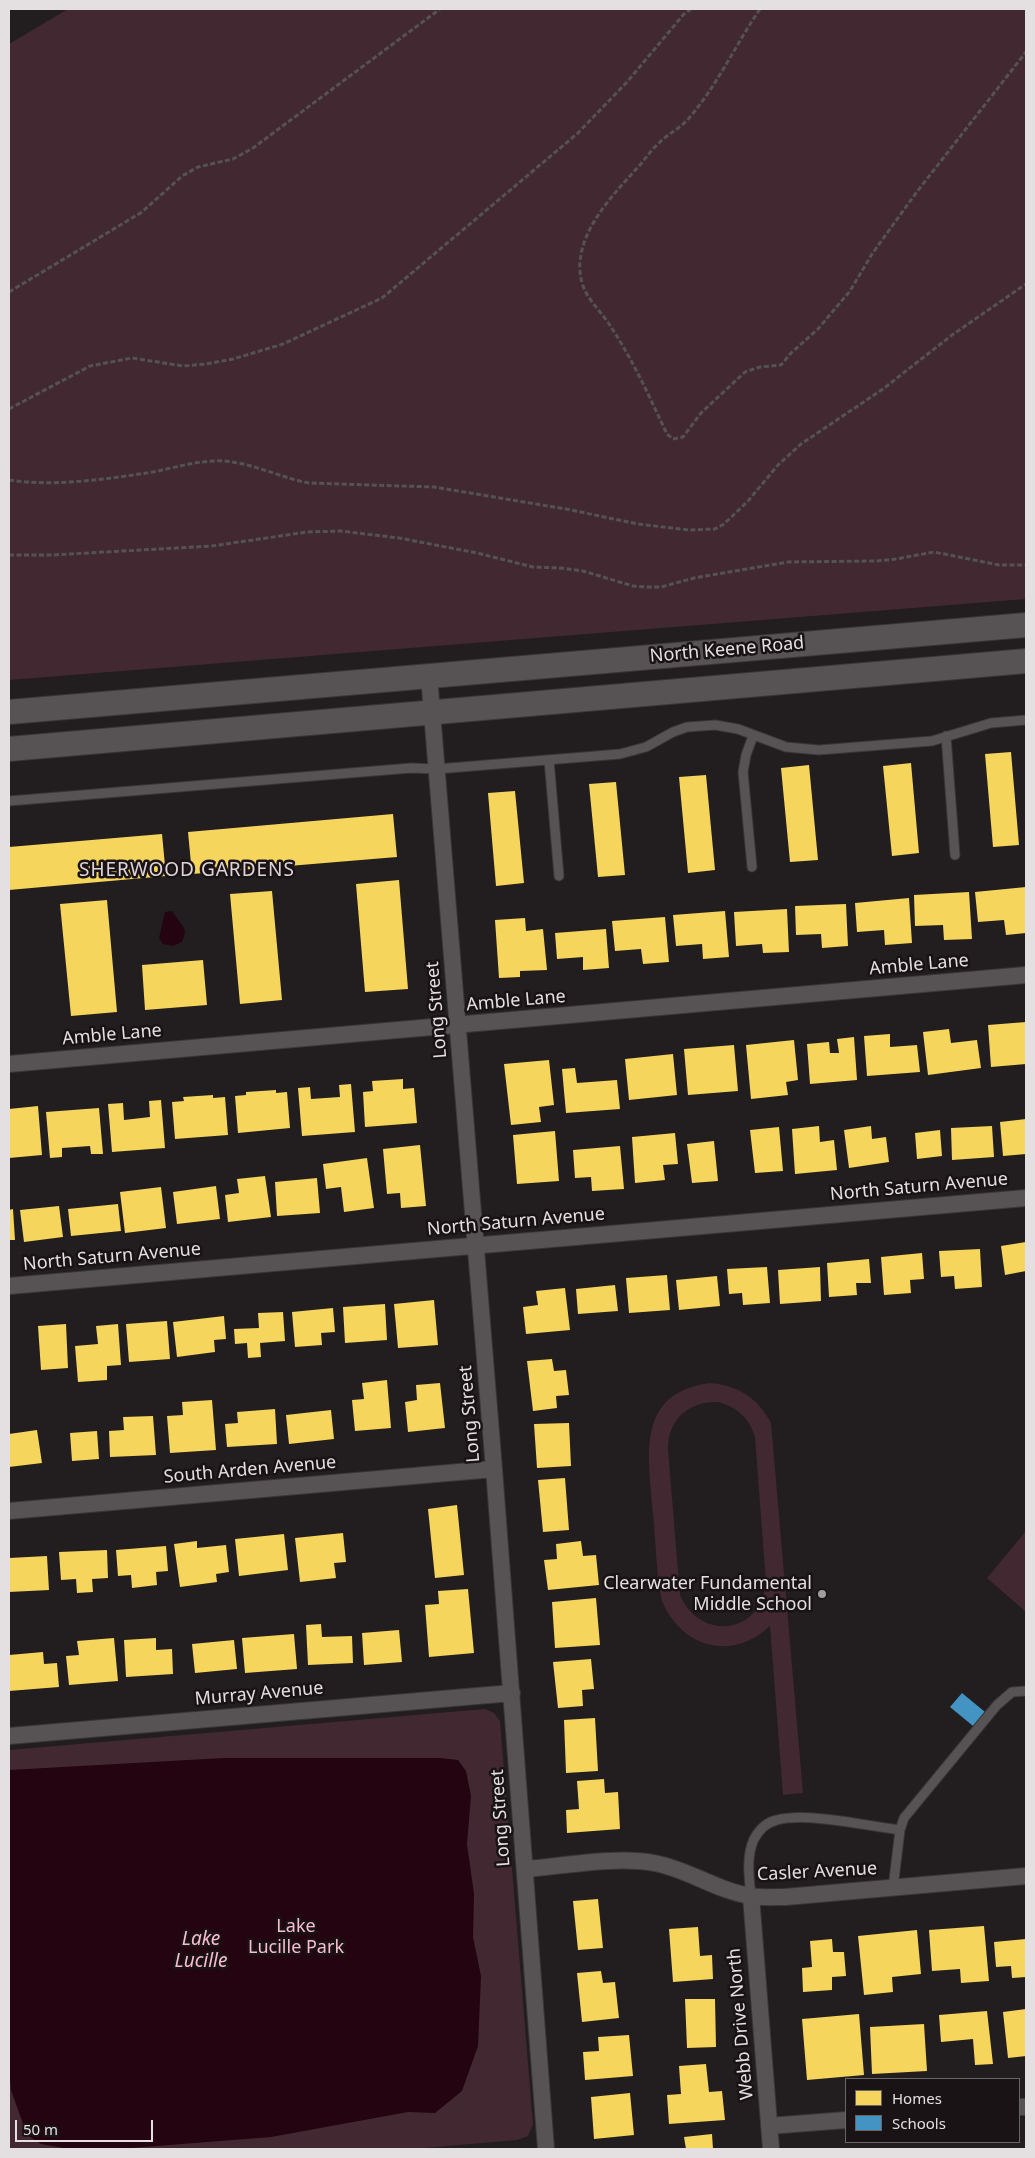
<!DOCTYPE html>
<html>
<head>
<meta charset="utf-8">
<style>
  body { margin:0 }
  #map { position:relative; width:1035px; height:2158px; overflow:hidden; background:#221d1f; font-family:"Noto Sans",sans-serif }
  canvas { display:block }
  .frame { position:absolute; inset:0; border:10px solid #e4dfe0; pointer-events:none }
  .legend { position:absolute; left:845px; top:2078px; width:175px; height:65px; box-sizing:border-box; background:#1a1315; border:1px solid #6b6566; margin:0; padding:6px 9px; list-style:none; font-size:15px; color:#e4dfe0 }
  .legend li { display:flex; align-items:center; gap:10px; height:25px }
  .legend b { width:25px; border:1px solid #6b6566 }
  .scale { position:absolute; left:15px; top:2120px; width:138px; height:22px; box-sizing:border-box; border:2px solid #e4dfe0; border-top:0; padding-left:6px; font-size:15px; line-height:18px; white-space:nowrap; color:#e4dfe0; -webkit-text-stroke:4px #1a1315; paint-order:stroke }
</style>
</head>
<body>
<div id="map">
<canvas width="1035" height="2158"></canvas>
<div class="frame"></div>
<ul class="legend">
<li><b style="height:14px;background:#f6d55c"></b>Homes</li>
<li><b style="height:14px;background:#4393c3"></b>Schools</li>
</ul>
<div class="scale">50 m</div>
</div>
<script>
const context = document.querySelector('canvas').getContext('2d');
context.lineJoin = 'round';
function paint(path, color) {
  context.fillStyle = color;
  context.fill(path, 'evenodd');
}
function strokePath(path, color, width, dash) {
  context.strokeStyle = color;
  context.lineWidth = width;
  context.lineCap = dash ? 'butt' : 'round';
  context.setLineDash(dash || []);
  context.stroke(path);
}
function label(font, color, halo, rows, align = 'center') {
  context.font = font + ' "Noto Sans",sans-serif';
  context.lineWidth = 5;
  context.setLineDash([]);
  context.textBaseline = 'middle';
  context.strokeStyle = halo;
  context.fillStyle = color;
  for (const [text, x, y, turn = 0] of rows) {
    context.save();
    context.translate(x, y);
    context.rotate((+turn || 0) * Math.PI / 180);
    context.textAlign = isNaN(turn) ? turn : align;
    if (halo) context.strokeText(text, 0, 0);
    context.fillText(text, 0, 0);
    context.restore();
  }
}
const green = new Path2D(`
  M 68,9 L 1026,9 L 1026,599 L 9,680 L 9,44 Z
  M 709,1383 C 738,1385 757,1397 771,1423 L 803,1793 L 783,1795 L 770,1626 C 732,1662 682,1648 662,1601 C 656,1573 656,1543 653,1514 C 649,1457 634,1394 709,1383 ZM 719,1402 C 738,1408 749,1418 755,1437 L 766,1583 C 762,1634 700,1642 680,1595 L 668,1449 C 668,1419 689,1401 719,1402 Z
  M 1026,1531 L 1026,1612 L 987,1578 Z
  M 485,1709 L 494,1713 L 500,1721 L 533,2125 L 528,2136 L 517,2140 L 413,2149 L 9,2149 L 9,1750 Z`);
const water = new Path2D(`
  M 172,911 L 184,928 L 185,933 L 182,942 L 173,946 L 163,944 L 159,938 L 165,912 Z
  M 224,1758 L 440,1758 L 458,1760 L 466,1771 L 471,1796 L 467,1844 L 474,1894 L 473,1937 L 481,1976 L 478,2046 L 462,2091 L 435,2113 L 408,2112 L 271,2137 L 131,2148 L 69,2149 L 41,2144 L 27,2135 L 11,2090 L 9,2068 L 9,1770 Z`);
const homes = new Path2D(`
  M 1011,752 L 1019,845 L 993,847 L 985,754 Z
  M 911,763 L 919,853 L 892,856 L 883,766 Z
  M 809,765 L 818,860 L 790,862 L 781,768 Z
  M 706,775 L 715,870 L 688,873 L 679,777 Z
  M 616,782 L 625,875 L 598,877 L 589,784 Z
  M 515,791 L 524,883 L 496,886 L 488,793 Z
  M 393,814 L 397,857 L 192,874 L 188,832 Z
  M 162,834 L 166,876 L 9,890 L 9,847 Z
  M 399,880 L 408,989 L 365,992 L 356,884 Z
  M 1026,887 L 1026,933 L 1006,935 L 1004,920 L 978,922 L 975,892 Z
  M 272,891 L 282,1000 L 240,1004 L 230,894 Z
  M 969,892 L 972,939 L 944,940 L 943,925 L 915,926 L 914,895 Z
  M 909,898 L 912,943 L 885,945 L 884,930 L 857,932 L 855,903 Z
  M 107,900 L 117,1012 L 71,1016 L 60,904 Z
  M 846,904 L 848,946 L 822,948 L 821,934 L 796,935 L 795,906 Z
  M 787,909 L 789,952 L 763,953 L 762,944 L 736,946 L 734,912 Z
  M 725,911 L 729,957 L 703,959 L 702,944 L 676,946 L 673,915 Z
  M 665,917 L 669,962 L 643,964 L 641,949 L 615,951 L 612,921 Z
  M 525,918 L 526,931 L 543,929 L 547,970 L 520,971 L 520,977 L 499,978 L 495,920 Z
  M 606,929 L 609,968 L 583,970 L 583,957 L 557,959 L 555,933 Z
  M 203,960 L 207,1005 L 145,1010 L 142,965 Z
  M 1026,1022 L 1026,1064 L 991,1067 L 988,1025 Z
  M 949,1029 L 951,1043 L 977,1040 L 981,1068 L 928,1075 L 923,1032 Z
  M 890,1034 L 890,1047 L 917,1045 L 920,1072 L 867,1076 L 864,1036 Z
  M 854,1037 L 857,1080 L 810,1084 L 807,1044 L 829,1042 L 830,1053 L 839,1053 L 837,1039 Z
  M 794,1040 L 798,1080 L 786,1082 L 788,1095 L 751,1099 L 746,1045 Z
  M 734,1045 L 738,1091 L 688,1095 L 684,1049 Z
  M 673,1054 L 677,1095 L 629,1100 L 625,1059 Z
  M 549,1060 L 554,1105 L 539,1107 L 541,1122 L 511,1125 L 504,1064 Z
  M 575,1068 L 577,1083 L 617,1080 L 620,1109 L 566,1113 L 562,1069 Z
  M 403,1079 L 403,1089 L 414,1088 L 417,1123 L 365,1127 L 363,1092 L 373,1091 L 372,1081 Z
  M 351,1084 L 355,1132 L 302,1136 L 298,1088 L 310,1087 L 311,1099 L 340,1097 L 339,1085 Z
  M 276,1090 L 276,1093 L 287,1092 L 290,1128 L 238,1133 L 235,1096 L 246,1095 L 246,1092 Z
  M 213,1095 L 213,1098 L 225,1097 L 228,1135 L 175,1139 L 172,1102 L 184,1101 L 183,1097 Z
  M 161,1100 L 165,1148 L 112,1152 L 108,1104 L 123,1103 L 124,1120 L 150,1117 L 149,1101 Z
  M 38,1106 L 42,1155 L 9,1158 L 9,1109 Z
  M 99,1108 L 103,1154 L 91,1154 L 90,1146 L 62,1148 L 62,1157 L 50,1158 L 46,1112 Z
  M 1026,1119 L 1026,1154 L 1003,1156 L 1000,1122 Z
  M 819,1126 L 820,1142 L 834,1140 L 837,1170 L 795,1174 L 792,1129 Z
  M 871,1126 L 872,1139 L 886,1137 L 889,1162 L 849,1168 L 844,1130 Z
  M 992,1126 L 994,1157 L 952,1160 L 951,1128 Z
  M 779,1127 L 783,1171 L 755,1173 L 750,1130 Z
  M 940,1130 L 942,1156 L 917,1159 L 915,1133 Z
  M 555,1131 L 559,1181 L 517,1184 L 513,1135 Z
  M 675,1133 L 678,1164 L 663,1165 L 665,1180 L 635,1183 L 632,1137 Z
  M 714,1141 L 718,1181 L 692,1183 L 687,1144 Z
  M 420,1145 L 426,1206 L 401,1208 L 400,1193 L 387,1194 L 383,1149 Z
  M 620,1146 L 624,1189 L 592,1191 L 591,1177 L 575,1178 L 573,1150 Z
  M 367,1158 L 374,1208 L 344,1212 L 341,1187 L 326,1189 L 323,1164 Z
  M 265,1176 L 271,1217 L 228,1222 L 225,1195 L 239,1193 L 237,1179 Z
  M 317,1178 L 320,1213 L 277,1216 L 275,1182 Z
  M 216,1186 L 220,1219 L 177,1224 L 173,1192 Z
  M 161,1187 L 166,1228 L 125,1233 L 120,1192 Z
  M 118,1204 L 121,1231 L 71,1236 L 68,1209 Z
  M 59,1206 L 63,1237 L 24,1242 L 20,1210 Z
  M 13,1209 L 15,1240 L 9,1240 L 9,1210 Z
  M 1026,1242 L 1026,1271 L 1005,1275 L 1001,1246 Z
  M 980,1249 L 982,1287 L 955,1289 L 954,1276 L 941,1277 L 939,1251 Z
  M 922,1253 L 924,1279 L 910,1280 L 911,1293 L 884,1295 L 881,1257 Z
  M 869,1259 L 871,1283 L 856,1283 L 857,1295 L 829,1297 L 827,1263 Z
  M 767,1267 L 770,1303 L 743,1305 L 742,1293 L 729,1294 L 727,1269 Z
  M 820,1267 L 821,1301 L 780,1304 L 778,1270 Z
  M 667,1275 L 670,1310 L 629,1313 L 626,1278 Z
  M 717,1276 L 720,1306 L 679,1310 L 676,1280 Z
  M 615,1285 L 618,1311 L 578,1314 L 576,1289 Z
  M 565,1288 L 570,1330 L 526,1334 L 523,1307 L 538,1305 L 536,1291 Z
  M 434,1300 L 438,1345 L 398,1348 L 394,1304 Z
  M 385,1304 L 387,1340 L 345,1343 L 343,1307 Z
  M 333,1308 L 335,1332 L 321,1333 L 322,1345 L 295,1347 L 292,1312 Z
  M 283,1312 L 285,1341 L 260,1343 L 261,1357 L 248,1358 L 247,1343 L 235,1344 L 234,1329 L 259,1328 L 258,1313 Z
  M 224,1316 L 226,1339 L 214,1340 L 215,1352 L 177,1357 L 173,1322 Z
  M 167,1321 L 170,1359 L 129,1362 L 126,1324 Z
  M 66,1324 L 68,1368 L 41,1370 L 38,1326 Z
  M 118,1324 L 121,1365 L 107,1366 L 107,1380 L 78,1382 L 75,1346 L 98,1344 L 96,1326 Z
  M 552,1359 L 554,1371 L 566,1370 L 569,1395 L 556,1396 L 557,1408 L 533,1411 L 527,1361 Z
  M 387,1380 L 391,1428 L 355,1431 L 352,1400 L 364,1399 L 362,1383 Z
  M 440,1383 L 445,1428 L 408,1432 L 405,1402 L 417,1400 L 416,1385 Z
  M 212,1400 L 216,1450 L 170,1453 L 167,1416 L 183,1415 L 182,1402 Z
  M 275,1409 L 277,1444 L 227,1447 L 225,1424 L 238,1423 L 237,1412 Z
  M 331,1410 L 334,1439 L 289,1444 L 286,1415 Z
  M 153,1416 L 156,1455 L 110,1457 L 109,1431 L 124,1430 L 123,1417 Z
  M 569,1423 L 571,1466 L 537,1468 L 534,1424 Z
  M 37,1430 L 42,1463 L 9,1467 L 9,1434 Z
  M 97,1431 L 99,1459 L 72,1461 L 70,1433 Z
  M 565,1478 L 569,1530 L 543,1532 L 538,1480 Z
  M 457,1505 L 464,1575 L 435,1578 L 428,1509 Z
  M 343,1533 L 346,1562 L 334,1563 L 336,1578 L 300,1582 L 295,1538 Z
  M 284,1534 L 288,1570 L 239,1576 L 235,1539 Z
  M 197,1541 L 197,1548 L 226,1545 L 229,1572 L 216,1574 L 217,1582 L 180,1587 L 174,1544 Z
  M 581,1541 L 583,1556 L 596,1555 L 599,1585 L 548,1590 L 544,1560 L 557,1559 L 556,1544 Z
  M 166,1546 L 168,1571 L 156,1572 L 157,1585 L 132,1588 L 131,1575 L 118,1576 L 116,1550 Z
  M 107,1550 L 108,1578 L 92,1579 L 93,1592 L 77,1593 L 76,1579 L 61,1580 L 59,1552 Z
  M 47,1556 L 49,1590 L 9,1592 L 9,1558 Z
  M 468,1589 L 474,1653 L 429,1657 L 425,1605 L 439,1604 L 438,1591 Z
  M 596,1598 L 600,1645 L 555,1648 L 552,1602 Z
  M 321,1624 L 322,1637 L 352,1636 L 353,1663 L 308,1665 L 306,1625 Z
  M 399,1630 L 402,1662 L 364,1665 L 362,1633 Z
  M 294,1634 L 297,1669 L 245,1673 L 242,1638 Z
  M 114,1638 L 118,1681 L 69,1685 L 66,1656 L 79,1655 L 77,1641 Z
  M 156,1638 L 156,1650 L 172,1649 L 173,1674 L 126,1677 L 124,1640 Z
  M 234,1640 L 237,1669 L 195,1673 L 192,1644 Z
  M 43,1652 L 44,1664 L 57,1663 L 59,1687 L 9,1691 L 9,1655 Z
  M 591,1659 L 594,1689 L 582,1690 L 583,1706 L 558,1708 L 553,1662 Z
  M 595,1718 L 598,1771 L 566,1773 L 564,1720 Z
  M 604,1779 L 605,1793 L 618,1792 L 620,1829 L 567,1833 L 566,1810 L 579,1809 L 577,1781 Z
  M 598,1899 L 603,1948 L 578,1950 L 573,1901 Z
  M 984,1926 L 989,1981 L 961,1983 L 960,1969 L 932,1971 L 929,1930 Z
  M 698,1927 L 700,1956 L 712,1955 L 713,1979 L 673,1982 L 669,1929 Z
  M 917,1930 L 921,1974 L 892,1977 L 893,1992 L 864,1995 L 858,1936 Z
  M 832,1939 L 833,1952 L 844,1952 L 846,1976 L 832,1977 L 832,1990 L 803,1992 L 802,1968 L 812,1967 L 810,1941 Z
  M 1026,1939 L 1026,1977 L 1012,1978 L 1011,1966 L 996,1967 L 994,1942 Z
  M 601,1971 L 603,1983 L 615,1982 L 619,2018 L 582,2022 L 577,1973 Z
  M 685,1999 L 715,1999 L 716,2047 L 687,2048 Z
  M 1026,2009 L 1026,2056 L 1008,2058 L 1003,2012 Z
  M 987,2011 L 993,2064 L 975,2065 L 973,2039 L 941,2042 L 939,2015 Z
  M 859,2014 L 864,2075 L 807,2080 L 802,2019 Z
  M 924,2024 L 927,2071 L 872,2074 L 870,2027 Z
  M 629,2035 L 633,2076 L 585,2080 L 583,2052 L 599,2051 L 598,2037 Z
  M 706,2064 L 709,2092 L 722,2091 L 725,2120 L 669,2124 L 667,2095 L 681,2094 L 679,2066 Z
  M 630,2093 L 634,2135 L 594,2139 L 591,2097 Z
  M 712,2134 L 713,2149 L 686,2149 L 684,2137 Z`);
const schools = new Path2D(`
  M 962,1693 L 985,1712 L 973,1726 L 950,1707 Z`);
const path = new Path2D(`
  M 760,9 C 736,44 718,84 690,117 C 681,128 669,133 659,143 C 651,150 646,158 639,166 C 611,197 570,238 582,283 C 587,300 602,312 611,327 C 633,360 650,398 667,434 L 673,439 L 683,437 L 701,413 L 745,372 L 760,367 L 781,365 L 791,353 L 818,329 L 850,291 L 872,254 L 916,193 L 1026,52
  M 9,292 L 142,212 L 182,176 L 198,167 L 233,159 L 253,148 L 440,9
  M 9,409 L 90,366 L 132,358 L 183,366 L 206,364 L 233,359 L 283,344 L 382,298 L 578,133 L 627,82 L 684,14 L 691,9
  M 9,480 C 55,487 107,479 153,472 C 173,468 192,462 213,461 C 245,459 277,477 309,483 L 434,487 L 566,509 L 638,524 L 689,530 L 715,529 L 724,524 L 748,501 L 778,465 L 801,444 L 883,389 L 952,335 L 1026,284
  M 9,555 L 52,555 L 212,546 L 307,532 L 341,531 L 399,538 L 477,553 L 533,567 L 561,568 L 583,571 L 633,586 L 647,587 L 661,587 L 694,578 L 788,562 L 876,561 L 896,559 L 934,552 L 999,565 L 1026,565`);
const service = new Path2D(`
  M 946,736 L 955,855
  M 549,760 L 559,876
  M 9,801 L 411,768 L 437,769 L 620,754 L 646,747 L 673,732 L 687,727 L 715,725 L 738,729 L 786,747 L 819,750 L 932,741 L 991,723 L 1026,720
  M 752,867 L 743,772 L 746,755 L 753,736
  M 893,1888 L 900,1830 L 904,1818 L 997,1705 L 1012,1692 L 1026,1691
  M 751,1896 C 749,1878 746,1856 754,1839 C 759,1830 767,1822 777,1820 C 807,1812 868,1826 900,1830`);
const minor = new Path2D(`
  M 429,676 L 494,1469 L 546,2149
  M 9,1064 L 1026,975
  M 9,1286 L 1026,1198
  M 9,1511 L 494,1469
  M 9,1736 L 512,1693
  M 525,1869 C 564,1866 616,1856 654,1863 C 688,1869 717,1891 751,1896 C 762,1898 774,1897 785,1897 L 1026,1876
  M 751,1896 L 771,2149
  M 1019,2107 L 1026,2107
  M 769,2126 L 846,2120`);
const secondary = new Path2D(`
  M 9,712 L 1026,625
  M 9,749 L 1026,661`);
const markers = [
  [822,1594,5,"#a09b9c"]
];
const streetNames = [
  ["North Keene Road",727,650,-5],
  ["Amble Lane",919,965,-5],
  ["Amble Lane",516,1001,-5],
  ["Long Street",437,1010,-95],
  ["Amble Lane",112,1035,-5],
  ["North Saturn Avenue",919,1187,-5],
  ["North Saturn Avenue",516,1222,-5],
  ["North Saturn Avenue",112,1257,-5],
  ["Long Street",470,1414,-95],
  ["South Arden Avenue",250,1470,-5],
  ["Murray Avenue",259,1694,-5],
  ["Long Street",501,1818,-94],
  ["Casler Avenue",817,1872,-3],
  ["Webb Drive North",741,2024,-95]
];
const poiNames = [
  ["Clearwater Fundamental",812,1584],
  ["Middle School",812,1605]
];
const parkNames = [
  ["Lake",296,1927],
  ["Lucille Park",296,1948]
];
const neighbourhoodNames = [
  ["SHERWOOD GARDENS",187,871]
];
const waterNames = [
  ["Lake",201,1940],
  ["Lucille",201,1962]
];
paint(green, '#422831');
paint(water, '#230410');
paint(homes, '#f6d55c');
paint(schools, '#4393c3');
strokePath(service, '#3a3738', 11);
strokePath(minor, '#3a3738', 18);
strokePath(secondary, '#3a3738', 26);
strokePath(path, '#555253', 3, [5, 2.5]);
strokePath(service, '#575355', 9);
strokePath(minor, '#575355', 16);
strokePath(secondary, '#575355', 24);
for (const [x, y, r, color] of markers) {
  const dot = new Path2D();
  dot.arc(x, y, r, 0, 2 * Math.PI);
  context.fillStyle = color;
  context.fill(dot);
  strokePath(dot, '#1a1315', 2);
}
label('18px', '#e4dfe0', '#1a1315', streetNames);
label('18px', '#e4dfe0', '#1a1315', poiNames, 'right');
label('18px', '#fbbdd0', '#1a1315', parkNames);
context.letterSpacing = '1px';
label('19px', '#ded4d7', '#1a1315', neighbourhoodNames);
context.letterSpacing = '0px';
label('italic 19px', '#fbbcd0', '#1a1315', waterNames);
</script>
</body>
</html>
